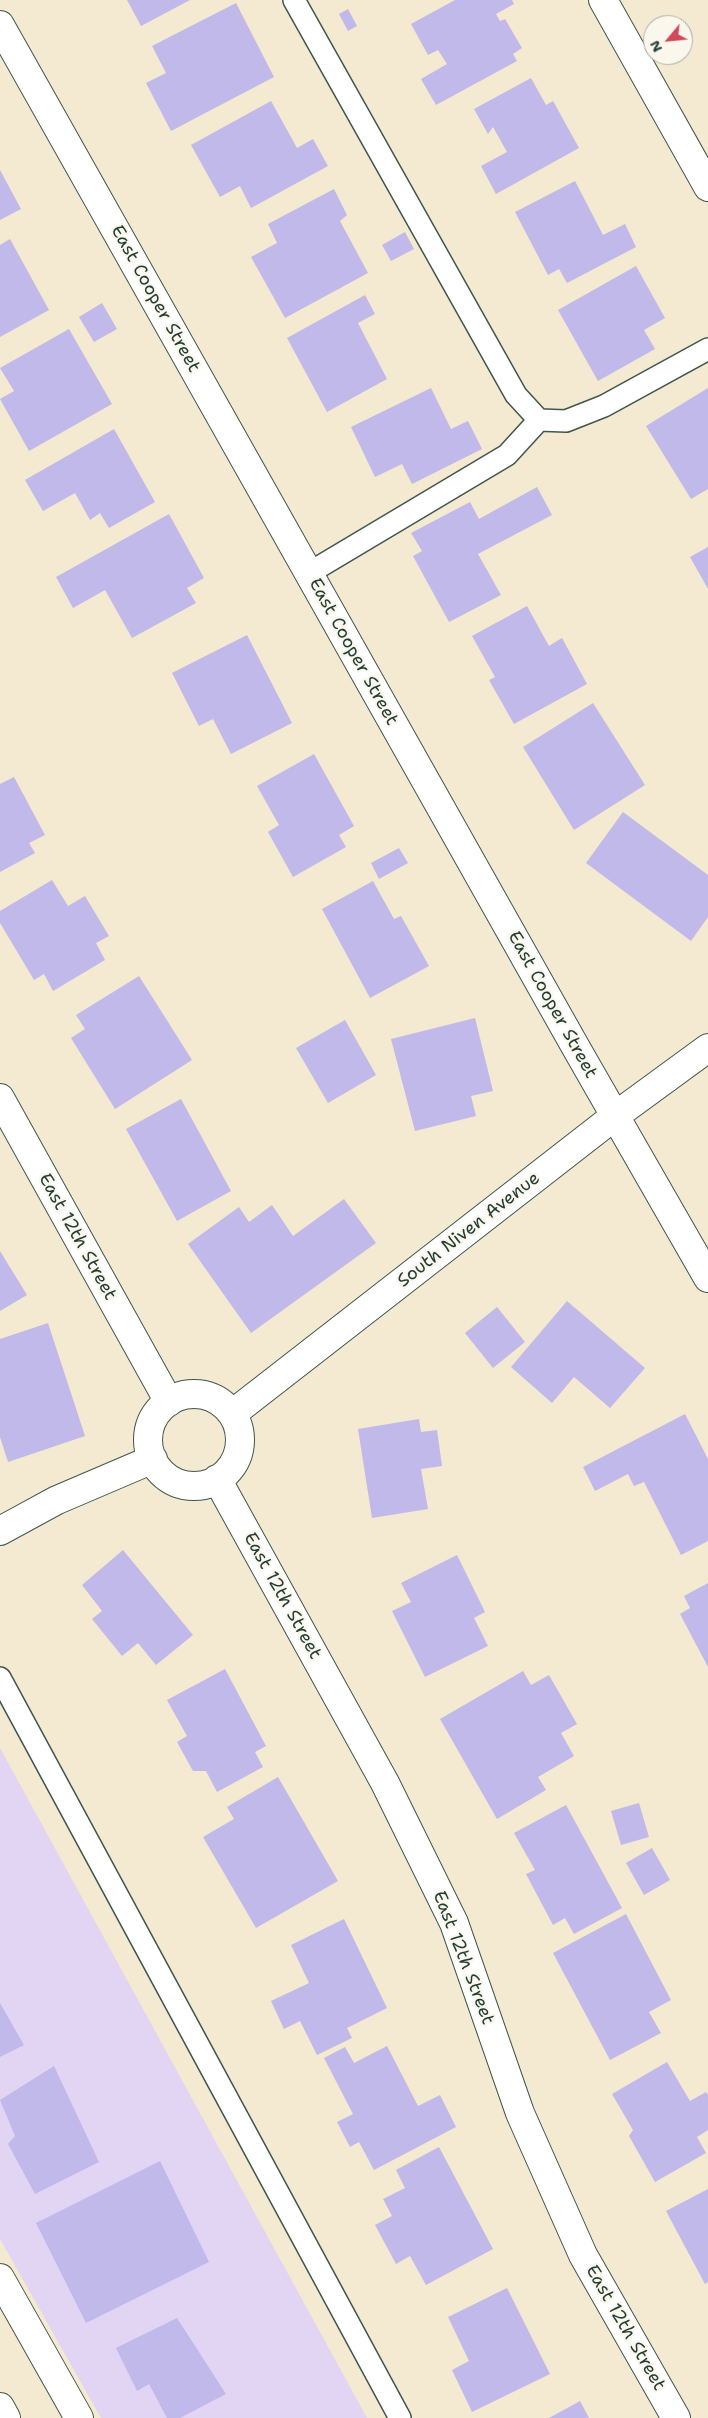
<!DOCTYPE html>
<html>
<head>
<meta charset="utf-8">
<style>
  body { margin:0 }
  #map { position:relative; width:708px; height:2418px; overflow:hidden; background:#f4e9d1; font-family:"Shantell Sans",sans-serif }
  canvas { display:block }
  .north { position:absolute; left:643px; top:15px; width:50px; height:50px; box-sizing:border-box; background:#fbf7ec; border:1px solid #a3ada2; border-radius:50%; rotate:242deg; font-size:14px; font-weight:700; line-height:20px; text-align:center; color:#1f3d34 }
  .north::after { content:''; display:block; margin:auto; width:18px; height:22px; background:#d1495b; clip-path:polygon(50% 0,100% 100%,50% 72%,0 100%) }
</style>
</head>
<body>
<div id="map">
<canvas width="708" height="2418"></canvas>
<div class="north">N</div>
</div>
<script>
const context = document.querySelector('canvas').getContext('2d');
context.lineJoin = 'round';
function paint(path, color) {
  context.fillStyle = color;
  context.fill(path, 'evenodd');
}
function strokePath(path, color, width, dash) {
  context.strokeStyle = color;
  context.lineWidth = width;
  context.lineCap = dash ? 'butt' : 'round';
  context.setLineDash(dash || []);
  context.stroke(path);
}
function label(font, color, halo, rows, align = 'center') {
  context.font = font + ' "Shantell Sans",sans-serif';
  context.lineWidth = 4.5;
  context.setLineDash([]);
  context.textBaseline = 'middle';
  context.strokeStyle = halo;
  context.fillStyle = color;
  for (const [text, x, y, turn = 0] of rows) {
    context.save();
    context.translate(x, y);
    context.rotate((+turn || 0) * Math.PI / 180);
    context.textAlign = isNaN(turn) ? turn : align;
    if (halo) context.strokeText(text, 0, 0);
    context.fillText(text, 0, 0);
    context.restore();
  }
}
const built = new Path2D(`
  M 0,1748 L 367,2418 L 101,2418 L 0,2239 Z`);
const building = new Path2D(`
  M 127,0 L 190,0 L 141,26 Z
  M 455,0 L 512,0 L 514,4 L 496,14 L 500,21 L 505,19 L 522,48 L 513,54 L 517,61 L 436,105 L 421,79 L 447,64 L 438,50 L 428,55 L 411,24 Z
  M 236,3 L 274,77 L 171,131 L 146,83 L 166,73 L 152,46 Z
  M 348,9 L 357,26 L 348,31 L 339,14 Z
  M 531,78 L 546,105 L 553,101 L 579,148 L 496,194 L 481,166 L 507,152 L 493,127 L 488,134 L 474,109 Z
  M 271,101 L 297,148 L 313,139 L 328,166 L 251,208 L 240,186 L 220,197 L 191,145 Z
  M 0,170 L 21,209 L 0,220 Z
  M 575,181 L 603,235 L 625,224 L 636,247 L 567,283 L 559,269 L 548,275 L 515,212 Z
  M 334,189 L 347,215 L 340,221 L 368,273 L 285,318 L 251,257 L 277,243 L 268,224 Z
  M 405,232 L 414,249 L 391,261 L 382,245 Z
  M 10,239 L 49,310 L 0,337 L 0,245 Z
  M 636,266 L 665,318 L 644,330 L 655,349 L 598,381 L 558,310 Z
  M 365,295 L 375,314 L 358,323 L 387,379 L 327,412 L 287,338 Z
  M 102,303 L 117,329 L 94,342 L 79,317 Z
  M 69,329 L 112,404 L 29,451 L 0,399 L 14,391 L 0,368 Z
  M 431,388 L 451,429 L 468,421 L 482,449 L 412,484 L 402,464 L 375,477 L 351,427 Z
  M 708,388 L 708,489 L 691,499 L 646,426 Z
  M 114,429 L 155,502 L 109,528 L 100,513 L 90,520 L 75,493 L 43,511 L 25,480 Z
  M 537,487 L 552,515 L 478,554 L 501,595 L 449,622 L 413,556 L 422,551 L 411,533 L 470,502 L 479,519 Z
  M 169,514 L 204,578 L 187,588 L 196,603 L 132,638 L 105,590 L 73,608 L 56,577 Z
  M 708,547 L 708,589 L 690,557 Z
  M 527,606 L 549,646 L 562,638 L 587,684 L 514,724 L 489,680 L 495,677 L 472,636 Z
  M 247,635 L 292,723 L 231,754 L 213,719 L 199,726 L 172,673 Z
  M 593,703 L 645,785 L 574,830 L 523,747 Z
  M 314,754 L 354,826 L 339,835 L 346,847 L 293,877 L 268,832 L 279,825 L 257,786 Z
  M 14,777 L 45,835 L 29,843 L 35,853 L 0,872 L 0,784 Z
  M 623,812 L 708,875 L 708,917 L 691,941 L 586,863 Z
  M 399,848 L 408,863 L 379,879 L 371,863 Z
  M 52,880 L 68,906 L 85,896 L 109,936 L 96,943 L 105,960 L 53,991 L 44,974 L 34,980 L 0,923 L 0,911 Z
  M 373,881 L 394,919 L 401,916 L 429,966 L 370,998 L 322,909 Z
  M 139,976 L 192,1060 L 115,1109 L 71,1038 L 85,1029 L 76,1015 Z
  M 475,1018 L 493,1091 L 471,1096 L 476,1116 L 415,1131 L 391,1039 Z
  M 345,1020 L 376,1075 L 328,1103 L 296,1048 Z
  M 181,1099 L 231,1191 L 177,1221 L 126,1129 Z
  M 344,1199 L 376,1243 L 251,1333 L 188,1244 L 239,1207 L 249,1222 L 272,1205 L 293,1236 Z
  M 0,1251 L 27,1295 L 0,1311 Z
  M 567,1301 L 645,1368 L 610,1408 L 574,1377 L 552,1403 L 511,1367 Z
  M 497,1307 L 525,1342 L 493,1368 L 465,1333 Z
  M 48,1323 L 85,1436 L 8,1462 L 0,1437 L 0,1339 Z
  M 685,1414 L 708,1459 L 708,1541 L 681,1555 L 644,1482 L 634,1486 L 628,1474 L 595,1491 L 583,1467 Z
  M 419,1419 L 421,1432 L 437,1430 L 442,1466 L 421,1469 L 428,1509 L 372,1518 L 358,1429 Z
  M 123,1550 L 193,1635 L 156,1665 L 138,1643 L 122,1656 L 92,1619 L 102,1611 L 82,1585 Z
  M 457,1555 L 485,1612 L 474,1618 L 488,1646 L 425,1677 L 392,1611 L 411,1602 L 401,1583 Z
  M 708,1583 L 708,1667 L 680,1614 L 690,1608 L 684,1596 Z
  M 225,1669 L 266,1746 L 255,1752 L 263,1767 L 217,1792 L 206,1771 L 193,1771 L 177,1742 L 187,1736 L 167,1700 Z
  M 523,1671 L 531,1685 L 549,1675 L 577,1724 L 561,1733 L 574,1756 L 538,1777 L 546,1790 L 497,1819 L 440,1719 Z
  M 278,1777 L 338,1881 L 256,1928 L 203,1837 L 234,1819 L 227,1807 Z
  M 639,1803 L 649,1837 L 621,1845 L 611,1811 Z
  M 566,1805 L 622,1908 L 574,1934 L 565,1918 L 553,1925 L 526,1874 L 535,1870 L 514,1833 Z
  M 652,1848 L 670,1880 L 644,1895 L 626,1863 Z
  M 626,1914 L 671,2000 L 649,2012 L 661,2033 L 610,2060 L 553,1953 Z
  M 344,1919 L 387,2008 L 347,2028 L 352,2038 L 317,2055 L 300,2021 L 284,2029 L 271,2001 L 309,1983 L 291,1945 Z
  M 0,2003 L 24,2045 L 0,2057 Z
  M 387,2046 L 418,2106 L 440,2095 L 456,2127 L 374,2170 L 359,2142 L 350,2147 L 337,2122 L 353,2114 L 324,2058 L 345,2047 L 354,2063 Z
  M 667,2062 L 690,2101 L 706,2092 L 708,2095 L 708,2130 L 697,2137 L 706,2153 L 655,2182 L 629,2136 L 633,2130 L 612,2094 Z
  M 54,2066 L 99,2162 L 35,2194 L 8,2144 L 15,2136 L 0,2100 Z
  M 439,2147 L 493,2249 L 426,2285 L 410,2256 L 396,2264 L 375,2225 L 392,2216 L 383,2199 L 405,2188 L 396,2170 Z
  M 160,2161 L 209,2262 L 86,2323 L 36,2223 Z
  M 708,2189 L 708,2282 L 705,2284 L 666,2211 Z
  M 507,2288 L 550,2374 L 472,2412 L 452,2370 L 469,2361 L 448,2317 Z
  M 177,2318 L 226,2394 L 180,2418 L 167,2418 L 149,2384 L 137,2391 L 116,2348 Z
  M 580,2401 L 589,2418 L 549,2418 Z`);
const service = new Path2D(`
  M 294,0 L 516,395 L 539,420 L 566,421 L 604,406 L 708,349
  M 309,573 L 507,455 L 539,420
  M 0,1678 L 400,2418`);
const minor = new Path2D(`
  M 603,0 L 708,187
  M 0,25 L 575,1046 L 708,1278
  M 0,1098 L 169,1402
  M148 1440a46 46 0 1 1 92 0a46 46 0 1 1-92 0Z
  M 232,1414 L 615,1116 L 708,1048
  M 217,1479 L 385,1783 L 454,1923 L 520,2113 L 583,2255 L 676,2418
  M 0,1531 L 57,1500 L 153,1459
  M 0,2278 L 79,2418`);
const primary = new Path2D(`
  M 0,2407 L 6,2418`);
const streetNames = [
  ["East Cooper Street",155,299,61],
  ["East Cooper Street",353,652,61],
  ["East Cooper Street",552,1005,61],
  ["South Niven Avenue",469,1230,-38],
  ["East 12th Street",77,1237,61],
  ["East 12th Street",282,1596,61],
  ["East 12th Street",463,1958,69],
  ["East 12th Street",625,2328,60]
];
paint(built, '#e2d4f3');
paint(building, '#c0b9e9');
strokePath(service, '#3f574c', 24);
strokePath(minor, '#3f574c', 30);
strokePath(primary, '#3f574c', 30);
strokePath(service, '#fff', 21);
strokePath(minor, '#fff', 28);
strokePath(primary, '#fff', 28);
label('18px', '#1f3d34', '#fbf7ec', streetNames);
</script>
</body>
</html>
